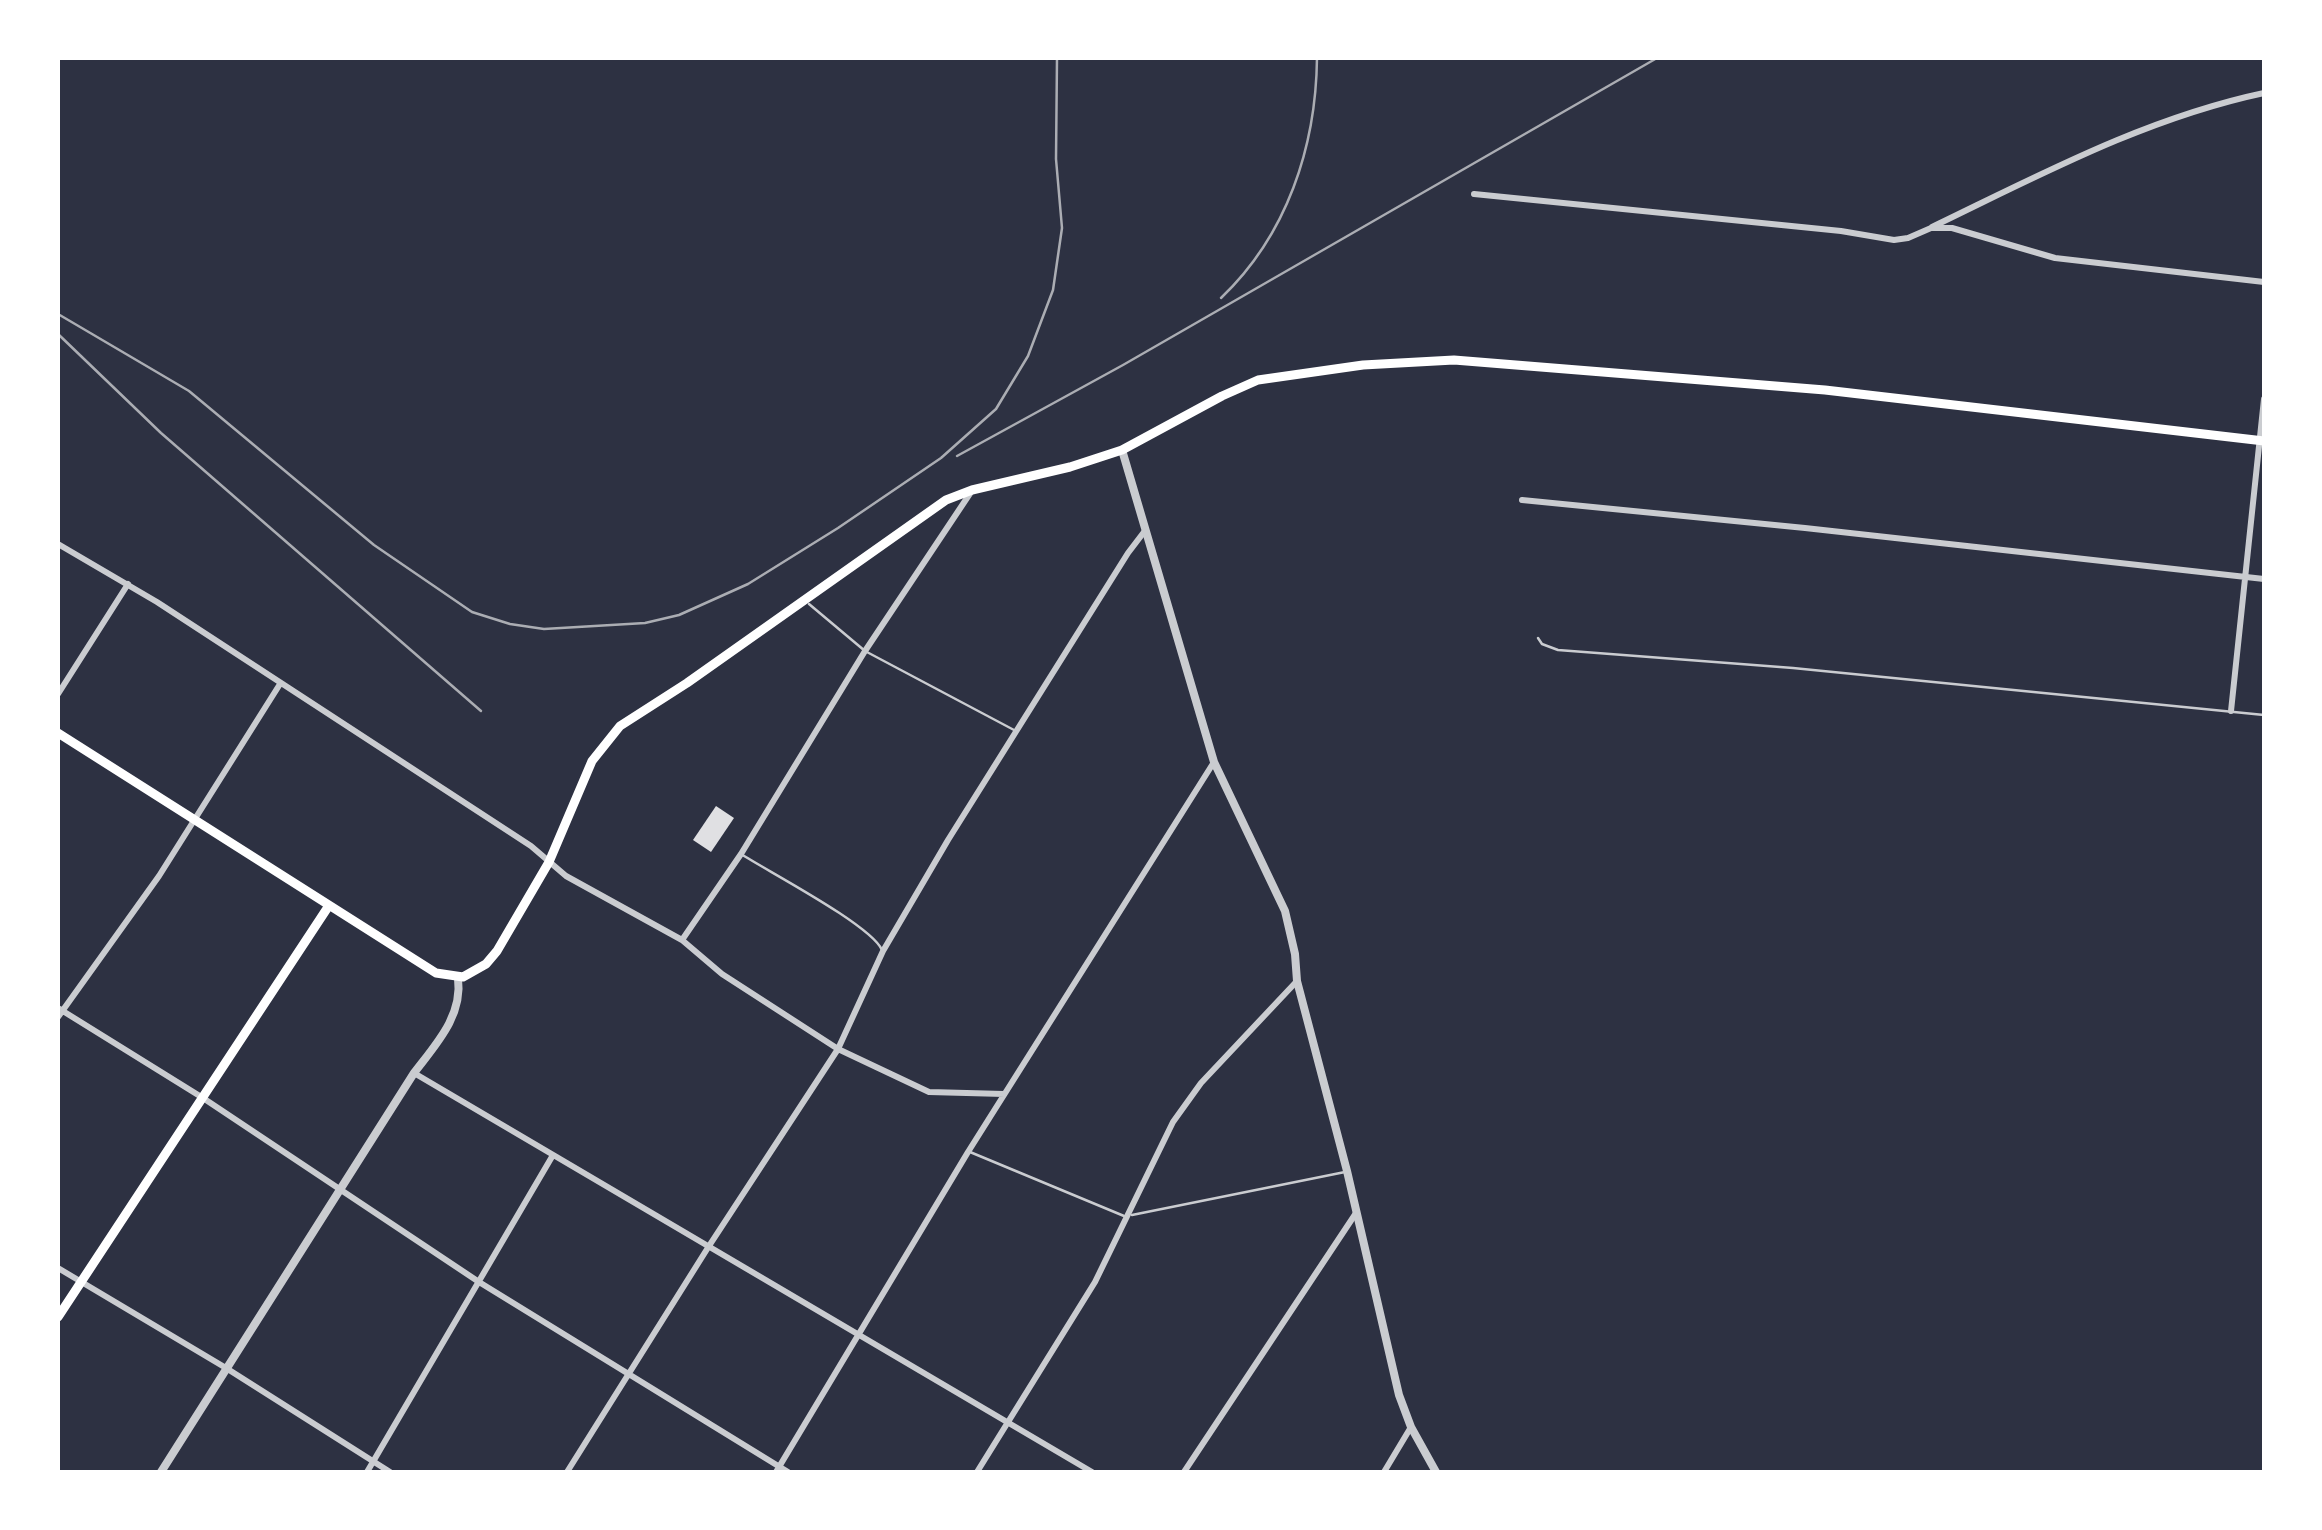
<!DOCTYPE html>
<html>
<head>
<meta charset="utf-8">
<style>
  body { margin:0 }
  #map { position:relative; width:2322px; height:1530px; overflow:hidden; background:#2d3142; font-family:"DM Sans",sans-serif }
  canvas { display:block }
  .frame { position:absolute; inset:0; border:60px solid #fff; pointer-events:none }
</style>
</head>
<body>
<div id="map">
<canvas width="2322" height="1530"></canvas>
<div class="frame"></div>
</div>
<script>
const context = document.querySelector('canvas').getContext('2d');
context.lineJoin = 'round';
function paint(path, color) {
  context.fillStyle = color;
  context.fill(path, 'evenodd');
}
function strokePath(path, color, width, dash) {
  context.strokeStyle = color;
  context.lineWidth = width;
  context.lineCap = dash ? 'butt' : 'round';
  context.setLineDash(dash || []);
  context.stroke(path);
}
const building = new Path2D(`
  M 716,806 L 734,818 L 711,852 L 693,840 Z`);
const service = new Path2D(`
  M 809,604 L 865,651 L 1014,730
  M 1538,638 L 1542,644 L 1558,650 L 1793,668 L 2264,715
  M 741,854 C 769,872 871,925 882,950
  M 970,1152 L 1124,1216
  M 1132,1215 L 1345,1172`);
const minor = new Path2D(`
  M 1474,194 L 1841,231 L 1894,240 L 1908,238 L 1931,228 L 1952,228 L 2055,258 L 2264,282
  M 1932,227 C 2040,175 2146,118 2264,93
  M 1522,500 L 1805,528 L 2264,579
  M 58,544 L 157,602 L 531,846 L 566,876 L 682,940 L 722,974 L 838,1049 L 929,1092 L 1004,1094
  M 58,694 L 128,584
  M 2231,711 L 2264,399
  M 682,940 L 741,854 L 865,651 L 971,492
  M 58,1008 L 203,1098 L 479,1282 L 788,1472
  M 58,1017 L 159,876 L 280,684
  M 414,1073 L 1092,1472
  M 58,1268 L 226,1368 L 390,1472
  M 367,1472 L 553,1155
  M 567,1472 L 709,1246 L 838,1049 L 883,951 L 948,840 L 1128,553 L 1144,532
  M 776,1472 L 968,1152 L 1214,762
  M 977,1472 L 1095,1282 L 1173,1122 L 1201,1083 L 1297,981
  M 1184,1472 L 1356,1213
  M 1384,1472 L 1411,1427`);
const tertiary = new Path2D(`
  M 1122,450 L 1214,762 L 1285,911 L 1295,954 L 1297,981 L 1347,1171 L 1399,1395 L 1411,1427 L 1436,1472
  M 161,1472 L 414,1073 C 436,1044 463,1016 458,978`);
const secondary = new Path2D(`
  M 58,1317 L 328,907`);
const primary = new Path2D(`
  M 58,733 L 436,973 L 463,977 L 486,964 L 497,951 L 549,862 L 592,761 L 620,726 L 687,683 L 946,500 L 972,490 L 1070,467 L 1122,450 L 1222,396 L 1258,380 L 1363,365 L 1454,360 L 1825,390 L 2264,441`);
const rail = new Path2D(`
  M 1221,298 C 1287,235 1316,147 1317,58
  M 58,314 L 189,391 L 374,545 L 472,612 L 510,624 L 544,629 L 645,623 L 679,615 L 748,584 L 838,528 L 941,458 L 996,409 L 1028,356 L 1053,290 L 1062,228 L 1056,159 L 1057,58
  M 58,334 L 161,433 L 481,711
  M 957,456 L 1123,365 L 1657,58`);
paint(building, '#e0e0e3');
strokePath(service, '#caccd0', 2.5);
strokePath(minor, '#caccd0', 6);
strokePath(tertiary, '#caccd0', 8);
strokePath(secondary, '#fff', 9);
strokePath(primary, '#fff', 9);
strokePath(rail, '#abadb3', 2.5);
</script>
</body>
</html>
